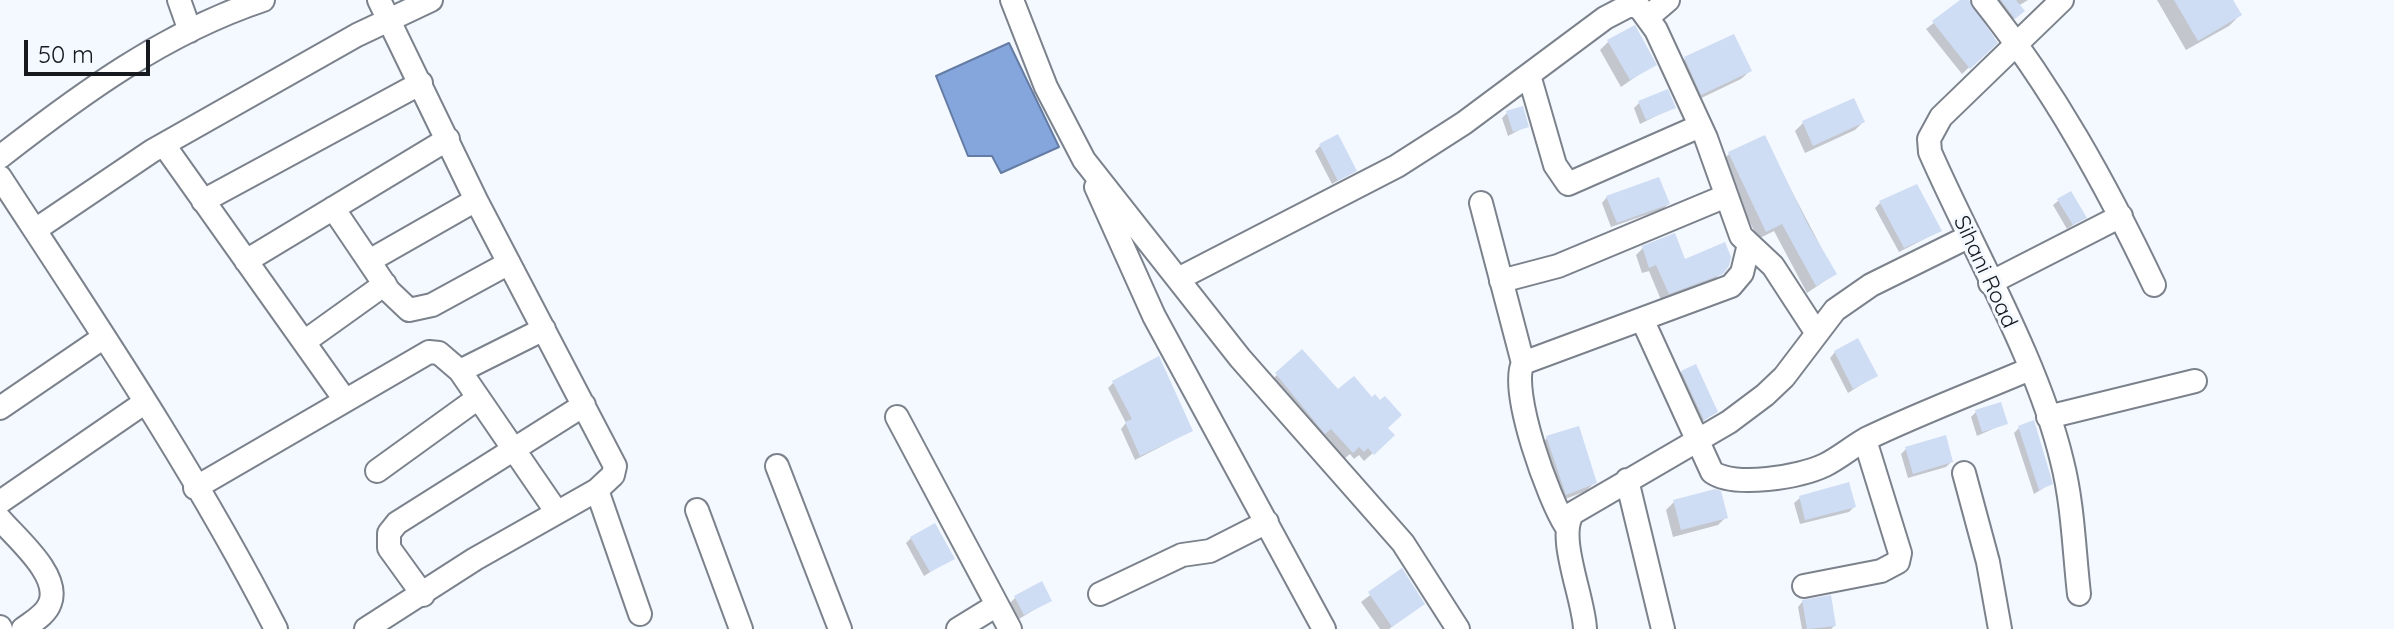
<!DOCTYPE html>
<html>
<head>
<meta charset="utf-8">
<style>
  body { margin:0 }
  #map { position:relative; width:2394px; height:629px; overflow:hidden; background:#f4f8ff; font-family:Quicksand,sans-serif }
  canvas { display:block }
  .scale { position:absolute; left:24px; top:40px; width:126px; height:36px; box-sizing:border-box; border:4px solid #16191d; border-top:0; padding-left:10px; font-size:24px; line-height:28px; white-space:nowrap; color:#16191d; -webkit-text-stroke:6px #f4f8ff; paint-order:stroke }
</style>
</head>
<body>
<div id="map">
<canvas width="2394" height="629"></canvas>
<div class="scale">50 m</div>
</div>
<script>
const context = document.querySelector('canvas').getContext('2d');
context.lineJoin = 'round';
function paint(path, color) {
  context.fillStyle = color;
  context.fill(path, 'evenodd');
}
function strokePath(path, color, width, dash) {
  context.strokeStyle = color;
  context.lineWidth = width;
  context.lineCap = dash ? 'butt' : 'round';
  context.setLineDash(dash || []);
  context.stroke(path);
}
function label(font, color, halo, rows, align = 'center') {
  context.font = font + ' Quicksand,sans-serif';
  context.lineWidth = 6;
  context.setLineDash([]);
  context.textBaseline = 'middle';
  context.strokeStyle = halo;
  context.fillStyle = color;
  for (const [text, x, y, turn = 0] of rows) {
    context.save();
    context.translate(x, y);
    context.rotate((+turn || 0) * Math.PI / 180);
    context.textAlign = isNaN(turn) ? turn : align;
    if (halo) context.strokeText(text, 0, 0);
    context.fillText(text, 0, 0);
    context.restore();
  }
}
const water = new Path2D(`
  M 1009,43 L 1059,147 L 1001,173 L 992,156 L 968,156 L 936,76 Z`);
const shadow = new Path2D(`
  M 1963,0 L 1967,0 L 1995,42 L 1962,74 L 1926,29 Z
  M 1992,0 L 2028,0 L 2018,6 L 2017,16 L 2009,23 Z
  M 2157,0 L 2231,0 L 2240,15 L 2229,26 L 2186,50 Z
  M 1608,42 L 1654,64 L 1621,87 L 1600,50 Z
  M 1685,59 L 1750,71 L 1741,79 L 1693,102 L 1677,67 Z
  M 1639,103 L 1674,107 L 1640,124 L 1634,108 Z
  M 1507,113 L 1527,126 L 1508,136 L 1502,118 Z
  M 1863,122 L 1855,130 L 1805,153 L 1795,131 L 1803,123 Z
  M 1764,138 L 1835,274 L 1807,293 L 1774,231 L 1758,239 L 1721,162 L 1729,154 Z
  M 1320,146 L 1354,171 L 1332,184 L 1315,151 Z
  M 1607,197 L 1668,204 L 1663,209 L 1611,227 L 1602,203 Z
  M 2059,200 L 2085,217 L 2067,229 L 2053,205 Z
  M 1880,203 L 1940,231 L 1899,252 L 1875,208 Z
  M 1643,248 L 1684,262 L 1721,273 L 1713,281 L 1661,300 L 1649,271 L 1642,273 L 1636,255 Z
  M 1835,352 L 1875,376 L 1848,393 L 1830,358 Z
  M 1682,372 L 1715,412 L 1695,427 L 1674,380 Z
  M 1277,375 L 1338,392 L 1386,428 L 1384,443 L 1364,461 L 1359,455 L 1354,459 L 1350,454 L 1343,460 L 1268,383 Z
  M 1113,383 L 1191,431 L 1135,460 L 1121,429 L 1126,423 L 1108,388 Z
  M 1976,412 L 2006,423 L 1977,436 L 1971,417 Z
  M 2019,428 L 2050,484 L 2034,494 L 2014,433 Z
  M 1547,438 L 1595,482 L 1586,491 L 1558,502 L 1539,447 Z
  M 1906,449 L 1951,462 L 1946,467 L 1908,478 L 1901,454 Z
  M 1800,498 L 1854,507 L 1849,512 L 1800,524 L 1794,503 Z
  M 1674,502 L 1726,517 L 1718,525 L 1673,537 L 1666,510 Z
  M 911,538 L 953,558 L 924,576 L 906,543 Z
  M 1402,571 L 1423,603 L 1389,629 L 1380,629 L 1361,602 Z
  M 1015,598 L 1050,600 L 1019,619 L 1010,603 Z
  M 1803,601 L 1834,626 L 1831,629 L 1802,629 L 1798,607 Z`);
const building = new Path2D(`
  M 1960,0 L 1969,0 L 1998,43 L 1970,69 L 1932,21 Z
  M 2001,0 L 2016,0 L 2025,11 L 2015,19 Z
  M 2174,0 L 2233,0 L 2242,15 L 2198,41 Z
  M 1635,25 L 1657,65 L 1630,80 L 1607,40 Z
  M 1734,34 L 1752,71 L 1701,95 L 1684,57 Z
  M 1668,89 L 1676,108 L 1646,120 L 1638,101 Z
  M 1854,98 L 1865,122 L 1813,146 L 1802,121 Z
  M 1523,106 L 1529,127 L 1513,132 L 1506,111 Z
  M 1338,134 L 1357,171 L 1338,181 L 1319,144 Z
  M 1765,135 L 1808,225 L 1837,274 L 1816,286 L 1782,224 L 1766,232 L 1728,152 Z
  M 1659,177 L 1670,204 L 1617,223 L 1606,196 Z
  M 1917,184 L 1942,231 L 1904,248 L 1879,201 Z
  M 2071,191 L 2087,218 L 2073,225 L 2057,199 Z
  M 1675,233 L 1685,259 L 1725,242 L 1731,257 L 1729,266 L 1723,274 L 1669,294 L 1656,265 L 1649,268 L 1642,246 Z
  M 1858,338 L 1878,376 L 1853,389 L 1834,351 Z
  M 1302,349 L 1338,389 L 1354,376 L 1372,397 L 1375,394 L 1380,400 L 1385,396 L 1402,415 L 1388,428 L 1395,435 L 1374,455 L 1368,448 L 1364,452 L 1359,447 L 1353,453 L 1331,429 L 1325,434 L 1275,373 Z
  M 1159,356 L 1193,431 L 1140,456 L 1125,422 L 1132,419 L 1112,381 Z
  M 1696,364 L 1718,412 L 1704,420 L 1681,371 Z
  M 2001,402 L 2008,424 L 1982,432 L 1975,410 Z
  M 2034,420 L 2053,484 L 2039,490 L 2018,426 Z
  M 1579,426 L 1597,483 L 1566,495 L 1546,436 Z
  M 1946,435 L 1953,462 L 1913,474 L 1905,447 Z
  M 1849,482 L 1856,507 L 1805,520 L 1799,496 Z
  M 1715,489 L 1721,491 L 1728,518 L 1681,530 L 1673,500 Z
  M 935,523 L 955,559 L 930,572 L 910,537 Z
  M 1402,568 L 1425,604 L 1392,627 L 1368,592 Z
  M 1042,581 L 1052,601 L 1024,615 L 1014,596 Z
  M 1831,595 L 1836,626 L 1807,629 L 1802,600 Z`);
const minor = new Path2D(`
  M 179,0 L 190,31
  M 1012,0 L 1046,87 L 1084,160 L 1240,358 L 1403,543 L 1458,629
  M 1983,0 C 2053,88 2106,184 2154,285
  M 2062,0 L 1941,117 L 1929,139 L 1930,152 C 1972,248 2038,360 2062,461 C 2073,504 2074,550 2079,594
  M 1648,17 L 1668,0
  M 1529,75 L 1555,165 L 1568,184 L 1700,126
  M 164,145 L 345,400
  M 0,157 C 81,94 164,33 263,0
  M 0,177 C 96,324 196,472 276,629
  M 1096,187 L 1154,316 L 1324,629
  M 203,201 L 421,83
  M 1481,203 L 1523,363
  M 333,208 L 389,291 L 409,310 L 432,305 L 509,263
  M 35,230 L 152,151 L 357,35 L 431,0
  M 246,261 L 448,139
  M 369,261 L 476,200
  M 1178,279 L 1397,166 L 1464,123 L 1605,18 L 1630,5 L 1640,8 L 1656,30 L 1706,138 L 1741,236 L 1773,266 L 1816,332
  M 1501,281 L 1558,266 L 1726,196
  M 1990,283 L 2121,216
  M 1642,319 L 1712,472 C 1734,488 1800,477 1825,465 C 1839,458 1852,447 1866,439 C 1920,413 1976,392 2030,369
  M 304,342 L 385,284
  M 460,371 L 544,329
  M 0,408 L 104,337
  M 897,417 L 1010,629
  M 2048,417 L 2195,381
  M 777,466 L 840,629
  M 377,471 L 478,398
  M 1964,473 L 1988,562 L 2000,629
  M 1627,480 L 1663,629
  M 195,488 L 429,352 L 439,353 L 460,371 L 556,511
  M 597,490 L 640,614
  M 0,502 L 144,403
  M 697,510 L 741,629
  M 0,519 C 16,538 61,575 50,603 C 46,615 32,622 23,629
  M 1566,526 C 1549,500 1509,391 1523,363 L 1731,286 L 1742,273 L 1749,244
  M 1804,586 L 1881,571 L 1898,562 L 1900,553 L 1865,440
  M 1100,594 L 1182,555 L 1210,551 L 1267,522
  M 423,595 L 389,548 L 389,533 L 397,523 L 584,405
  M 0,627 L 1,629
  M 366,629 L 475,559 L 597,490 L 613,475 L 615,466 L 476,200 L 379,0
  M 958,629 L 997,605
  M 1585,629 C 1584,598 1556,536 1573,513 L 1729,422 L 1765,395 L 1784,377 L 1835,310 L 1871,285 L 1968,237`);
const streetNames = [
  ["Sihani Road",1985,272,65]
];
paint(water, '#85a6dd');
strokePath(water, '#647ca3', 2);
paint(shadow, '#0003');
paint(building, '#cedcf4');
strokePath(minor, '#7b828c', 26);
strokePath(minor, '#fff', 22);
label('22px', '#16191d', '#f4f8ff', streetNames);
</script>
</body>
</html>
